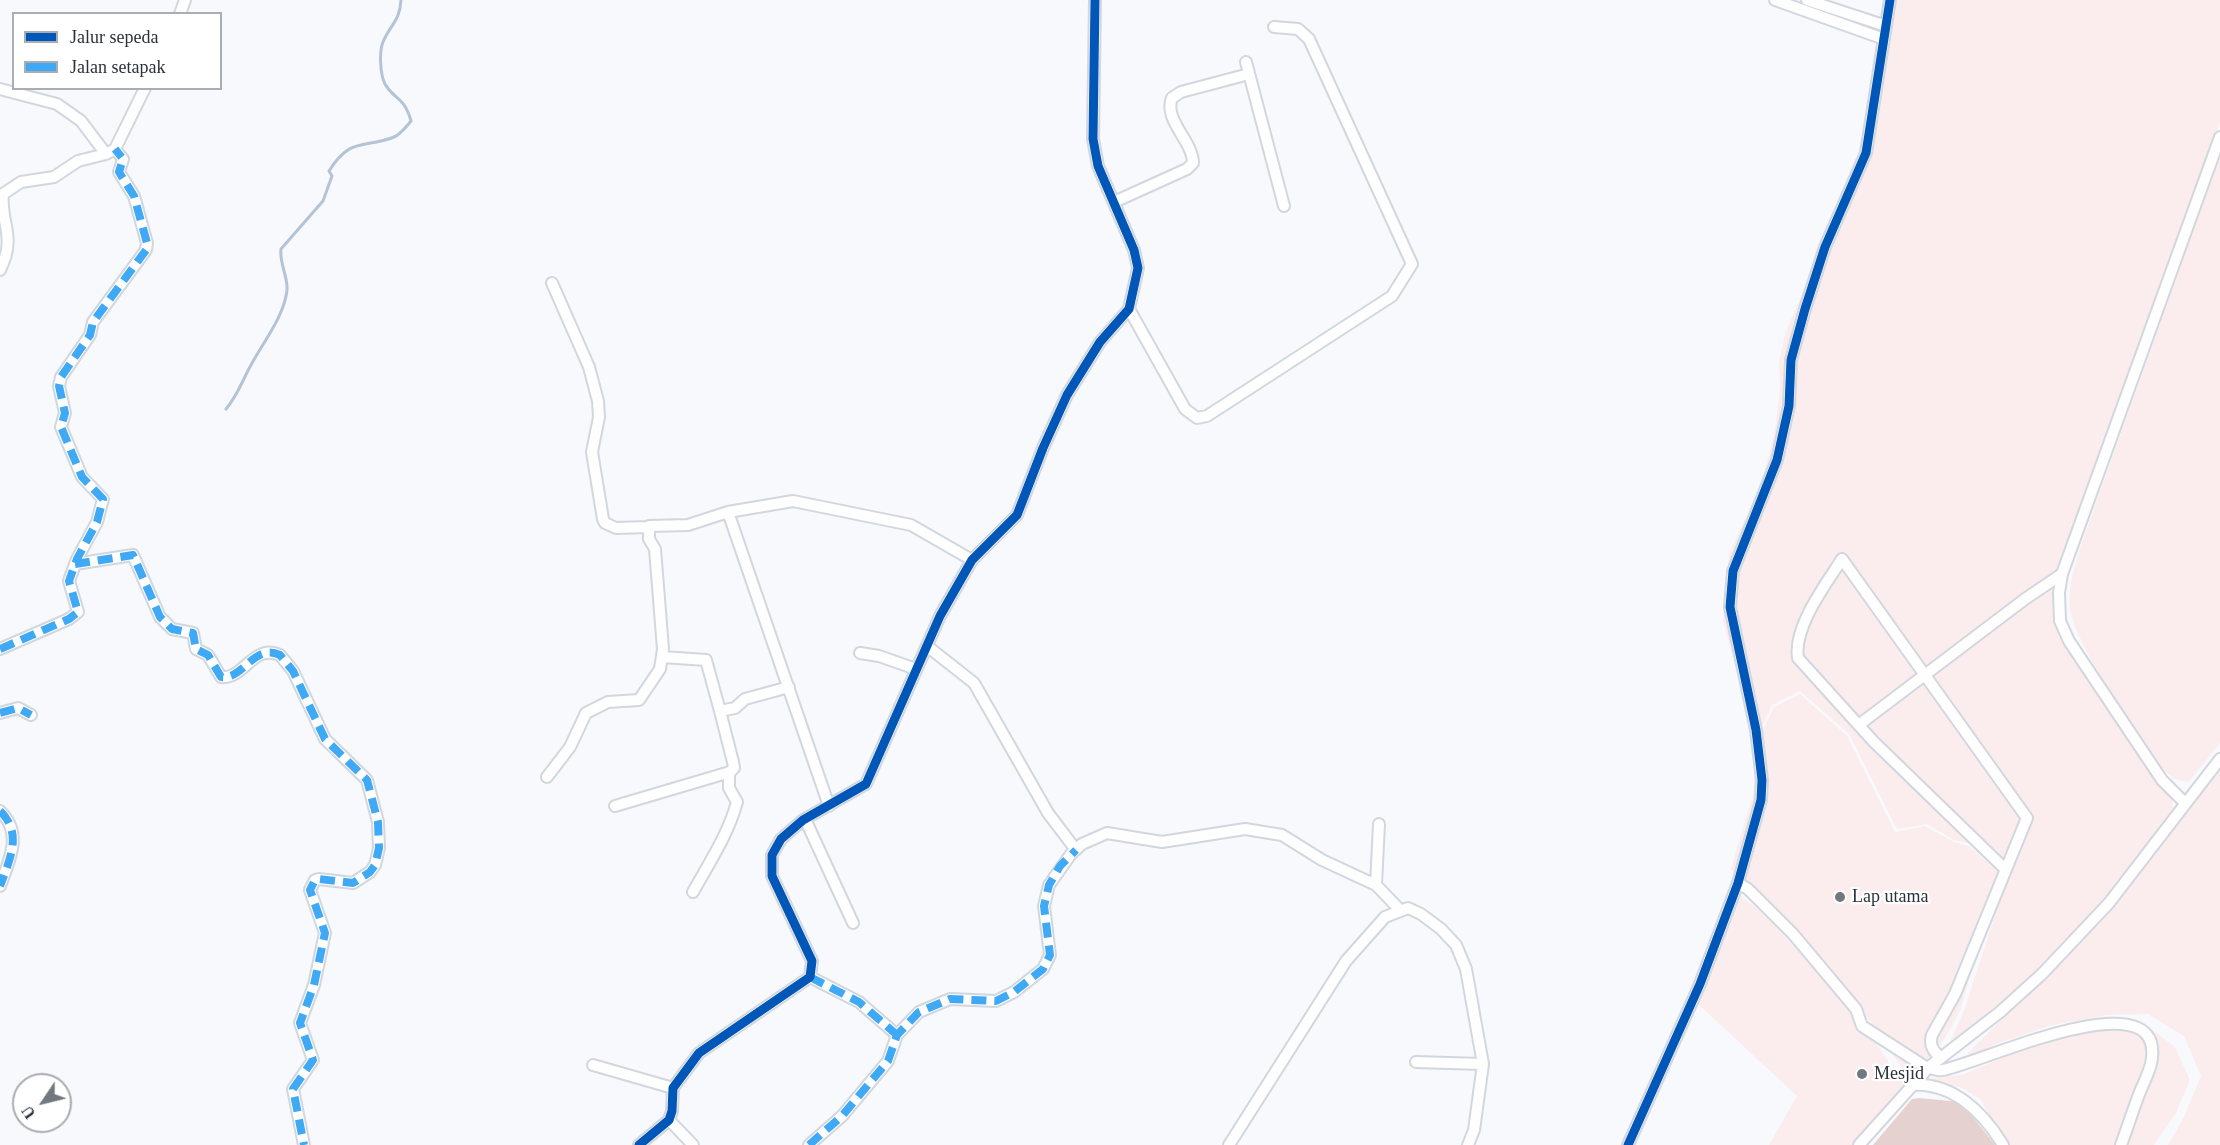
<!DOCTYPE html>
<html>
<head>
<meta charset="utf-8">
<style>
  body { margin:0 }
  #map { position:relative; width:2220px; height:1145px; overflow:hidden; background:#f7f9fc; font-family:Georgia,serif }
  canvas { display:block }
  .legend { position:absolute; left:12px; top:12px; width:210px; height:78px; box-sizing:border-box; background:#fff; border:2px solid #aaadb1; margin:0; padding:8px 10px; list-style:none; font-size:18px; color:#2b323b }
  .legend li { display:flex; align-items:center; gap:12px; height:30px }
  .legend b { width:30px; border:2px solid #aaadb1 }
  .north { position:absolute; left:12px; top:1073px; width:60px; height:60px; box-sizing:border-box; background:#fff; border:2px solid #aaadb1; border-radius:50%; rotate:235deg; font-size:16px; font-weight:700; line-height:24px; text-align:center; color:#2b323b }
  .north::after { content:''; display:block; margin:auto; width:21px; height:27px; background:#72787f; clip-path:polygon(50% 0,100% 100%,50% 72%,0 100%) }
</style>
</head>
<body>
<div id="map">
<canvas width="2220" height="1145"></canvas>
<ul class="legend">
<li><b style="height:8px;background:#0057b8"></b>Jalur sepeda</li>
<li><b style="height:8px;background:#3fa9f5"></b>Jalan setapak</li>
</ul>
<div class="north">U</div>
</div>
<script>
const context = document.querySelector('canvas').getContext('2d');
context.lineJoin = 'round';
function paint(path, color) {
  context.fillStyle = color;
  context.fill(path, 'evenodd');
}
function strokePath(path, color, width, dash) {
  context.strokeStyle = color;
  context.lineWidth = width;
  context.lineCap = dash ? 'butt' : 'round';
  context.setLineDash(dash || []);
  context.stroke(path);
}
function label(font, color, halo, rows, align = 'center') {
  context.font = font + ' Georgia,serif';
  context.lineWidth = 4.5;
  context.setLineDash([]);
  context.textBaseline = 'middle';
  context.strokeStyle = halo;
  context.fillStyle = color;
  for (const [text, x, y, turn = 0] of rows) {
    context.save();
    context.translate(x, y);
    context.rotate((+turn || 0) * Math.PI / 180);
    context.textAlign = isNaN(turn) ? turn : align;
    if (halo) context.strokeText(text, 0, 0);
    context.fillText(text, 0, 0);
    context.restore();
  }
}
const green = new Path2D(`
  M 1883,0 L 2220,0 L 2220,122 L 2060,565 L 2063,626 L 2111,713 L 2145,767 L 2172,800 L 2173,810 L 2114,887 L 2032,978 L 1950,1052 L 1946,1050 L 1964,1011 L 2008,875 L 1971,844 L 1954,840 L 1927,824 L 1897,829 L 1849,734 L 1800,691 L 1772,705 L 1753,746 L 1748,713 L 1723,621 L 1729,554 L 1759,490 L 1769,455 L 1776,423 L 1780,389 L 1779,361 L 1786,331 L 1846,193 L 1860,149 L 1867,121 Z
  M 2220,156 L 2220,743 L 2189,782 L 2174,779 L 2162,768 C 2136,726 2085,662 2072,617 C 2065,594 2074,570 2080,548 Z
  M 1800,694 L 1847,736 L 1895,832 L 1925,826 L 1954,842 L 1969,846 L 1999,873 L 1960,1011 L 1945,1038 L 1911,1083 C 1865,1006 1800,927 1731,869 L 1753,794 L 1755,768 L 1752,752 L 1774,707 Z
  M 2220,769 L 2220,1145 L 2168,1145 L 2183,1119 L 2201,1076 L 2184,1036 L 2148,1014 L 2106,1015 L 2049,1026 L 1999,1043 L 1970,1058 L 1968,1053 L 2100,922 Z
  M 1737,894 L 1754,906 L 1775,926 L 1856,1014 L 1908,1091 L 1857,1145 L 1769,1145 L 1797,1096 L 1697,1003 Z
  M 2150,1028 L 2175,1047 L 2190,1080 L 2176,1113 L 2154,1145 L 2008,1145 L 1980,1099 L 1960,1087 L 1925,1088 L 1932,1078 L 1965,1074 L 2015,1052 L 2073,1033 L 2112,1029 Z`);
const forest = new Path2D(`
  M 1919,1098 L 1961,1102 L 1995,1145 L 1873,1145 L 1912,1099 Z`);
const stream = new Path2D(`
  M 226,409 C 238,395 242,381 251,365 C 263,342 284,317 287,290 C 288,276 279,263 281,249 L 323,201 L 332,176 L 329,171 C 351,136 364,149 394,137 C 401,134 406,127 411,121 C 404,96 394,100 385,84 C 380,74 379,52 383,42 C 390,25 400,21 401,0`);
const minor = new Path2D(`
  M 1775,0 L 1884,39
  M 1807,0 L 1886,26
  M 180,14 L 185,0
  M 1246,62 L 1284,206
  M 0,89 L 57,104 L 81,121 L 106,154
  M 1114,202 L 1187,169 L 1193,163 C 1193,141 1163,120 1172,98 L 1181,92 L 1249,74
  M 0,270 C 17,236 0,223 3,194 L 21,182 L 54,177 L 78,161 L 106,154 L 115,149 L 145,88
  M 552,283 L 589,367 L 598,401 L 599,417 L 592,452 L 603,519 L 605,523 L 616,528 L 648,527
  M 1129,309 L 1185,409 L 1197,418 L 1207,416 L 1392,296 L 1412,264 L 1309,39 L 1298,29 L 1274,27
  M 75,564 L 133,555 L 160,617 L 172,629 L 193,633 L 196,649 L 208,655 L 221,677 C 244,680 253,643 280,655 L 293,671 L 325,739 L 367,780 L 378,822 L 379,848 L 375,865 L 370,872 L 353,883 L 319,879 L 315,880 L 310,890 L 325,933 L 314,985 L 300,1023 L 313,1060 L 293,1089 L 304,1145
  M 927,646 L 974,683 L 1048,813 L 1076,850
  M 0,649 L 69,619 L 78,612 L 69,581 L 77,559 L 97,522 L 103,499 L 82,477 L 61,427 L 65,413 L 59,386 L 61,377 L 90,335 L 93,322 L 146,250 L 147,243 L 134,196 L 119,172 L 123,159 L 115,149
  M 860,653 L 879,656 L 916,669
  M 662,657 L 706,660 L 720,711
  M 0,713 L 18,708 L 31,715
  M 1860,724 L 2025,599 L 2062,574
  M 547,777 L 570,747 L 586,713 L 608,702 L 639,700 L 660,669 L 663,649 L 655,549 L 649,539 L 649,526 L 688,525 L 728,512
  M 2184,802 L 2162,780 L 2069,641 L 2060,621 L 2059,593 L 2062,574 L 2220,137
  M 615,806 L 730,772 L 734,768 L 733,762 L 720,711 L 735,708 L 745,699 L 789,687
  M 829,806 L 728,512 L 793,501 L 911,525 L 972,560
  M 0,811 C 23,833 10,859 0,886
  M 805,819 L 853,923
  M 1738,883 L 1748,889 L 1793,934 L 1856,1009 L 1862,1026 L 1927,1068
  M 1376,885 L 1379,824
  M 693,892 C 709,863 728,835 737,802 L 729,788 L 729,772
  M 810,977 L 859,1002 L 897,1035
  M 1941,1058 C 1933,1051 1929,1045 1932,1035 L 1955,994 L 2027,818 L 1842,559 C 1826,584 1793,627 1798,658 L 1873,741 L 2005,869
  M 1416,1062 L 1483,1064
  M 593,1065 L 673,1088
  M 1929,1067 C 1933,1069 1937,1071 1942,1070 C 1974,1066 2161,976 2152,1058 C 2151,1071 2142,1085 2138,1097 C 2132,1113 2127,1129 2121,1145
  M 1910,1085 C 1952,1081 1983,1112 2003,1145
  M 669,1120 L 693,1145
  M 639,1145 L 669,1120 L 672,1111 L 673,1088 L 699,1053 L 810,977 L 812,961 L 772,876 L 772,855 L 781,839 L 803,820 L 866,784 L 940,616 L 972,560 L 1017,515 L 1043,448 L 1067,395 L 1100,342 L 1129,309 L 1138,268 L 1134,250 L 1098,166 L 1093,139 L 1095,0
  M 809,1145 L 842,1116 L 888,1061 L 897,1035 L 919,1012 L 950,999 L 996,1001 L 1014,992 L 1043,969 L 1050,955 L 1044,906 L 1049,885 L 1071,854 L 1082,844 L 1107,833 L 1162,842 L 1245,829 L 1282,835 L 1322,860 L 1376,885 L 1401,911
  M 1229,1145 L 1346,961 L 1385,917 L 1408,908 L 1421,914 L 1441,929 L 1456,945 L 1466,969 L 1483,1064 L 1474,1130 L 1468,1145
  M 1628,1145 L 1700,984 L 1738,883 L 1761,800 L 1762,780 L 1756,730 L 1730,607 L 1733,571 L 1777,460 L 1789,406 L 1791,360 L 1805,309 L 1825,247 L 1866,153 L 1890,0
  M 1859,1145 L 1929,1067 L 2000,1012 L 2042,974 L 2109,903 L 2220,759`);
const quiet = new Path2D(`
  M 75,564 L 133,555 L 160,617 L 172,629 L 193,633 L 196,649 L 208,655 L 221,677 C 244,680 253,643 280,655 L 293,671 L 325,739 L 367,780 L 378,822 L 379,848 L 375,865 L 370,872 L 353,883 L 319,879 L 315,880 L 310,890 L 325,933 L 314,985 L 300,1023 L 313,1060 L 293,1089 L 304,1145
  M 0,649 L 69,619 L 78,612 L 69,581 L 77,559 L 97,522 L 103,499 L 82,477 L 61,427 L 65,413 L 59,386 L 61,377 L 90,335 L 93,322 L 146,250 L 147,243 L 134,196 L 119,172 L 123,159 L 115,149
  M 0,713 L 18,708 L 31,715
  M 0,811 C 23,833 10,859 0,886
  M 810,977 L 859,1002 L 897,1035
  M 809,1145 L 842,1116 L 888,1061 L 897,1035 L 919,1012 L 950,999 L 996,1001 L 1014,992 L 1043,969 L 1050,955 L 1044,906 L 1049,885 L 1060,866 L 1076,850`);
const cycleway = new Path2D(`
  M 639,1145 L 669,1120 L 672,1111 L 673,1088 L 699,1053 L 810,977 L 812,961 L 772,876 L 772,855 L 781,839 L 803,820 L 866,784 L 940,616 L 972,560 L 1017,515 L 1043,448 L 1067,395 L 1100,342 L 1129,309 L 1138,268 L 1134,250 L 1098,166 L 1093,139 L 1095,0
  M 1628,1145 L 1700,984 L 1738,883 L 1761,800 L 1762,780 L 1756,730 L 1730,607 L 1733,571 L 1777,460 L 1789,406 L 1791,360 L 1805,309 L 1825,247 L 1866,153 L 1890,0`);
const markers = [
  [1840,897,6,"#72787f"],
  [1862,1074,6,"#72787f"]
];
const poiNames = [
  ["Lap utama",1852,897],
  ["Mesjid",1874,1074]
];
paint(green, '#fbeded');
paint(forest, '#e4d1d0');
strokePath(stream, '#b4c4d6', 3);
strokePath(minor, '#d2d7de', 14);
strokePath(minor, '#fefeff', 10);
strokePath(quiet, '#3fa9f5', 8, [15, 8]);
strokePath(cycleway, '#0057b8', 9);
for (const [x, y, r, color] of markers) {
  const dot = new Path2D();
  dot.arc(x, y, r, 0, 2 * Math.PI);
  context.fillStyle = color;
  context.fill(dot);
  strokePath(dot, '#fff', 2);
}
label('18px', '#2b323b', '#fff', poiNames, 'left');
</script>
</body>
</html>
